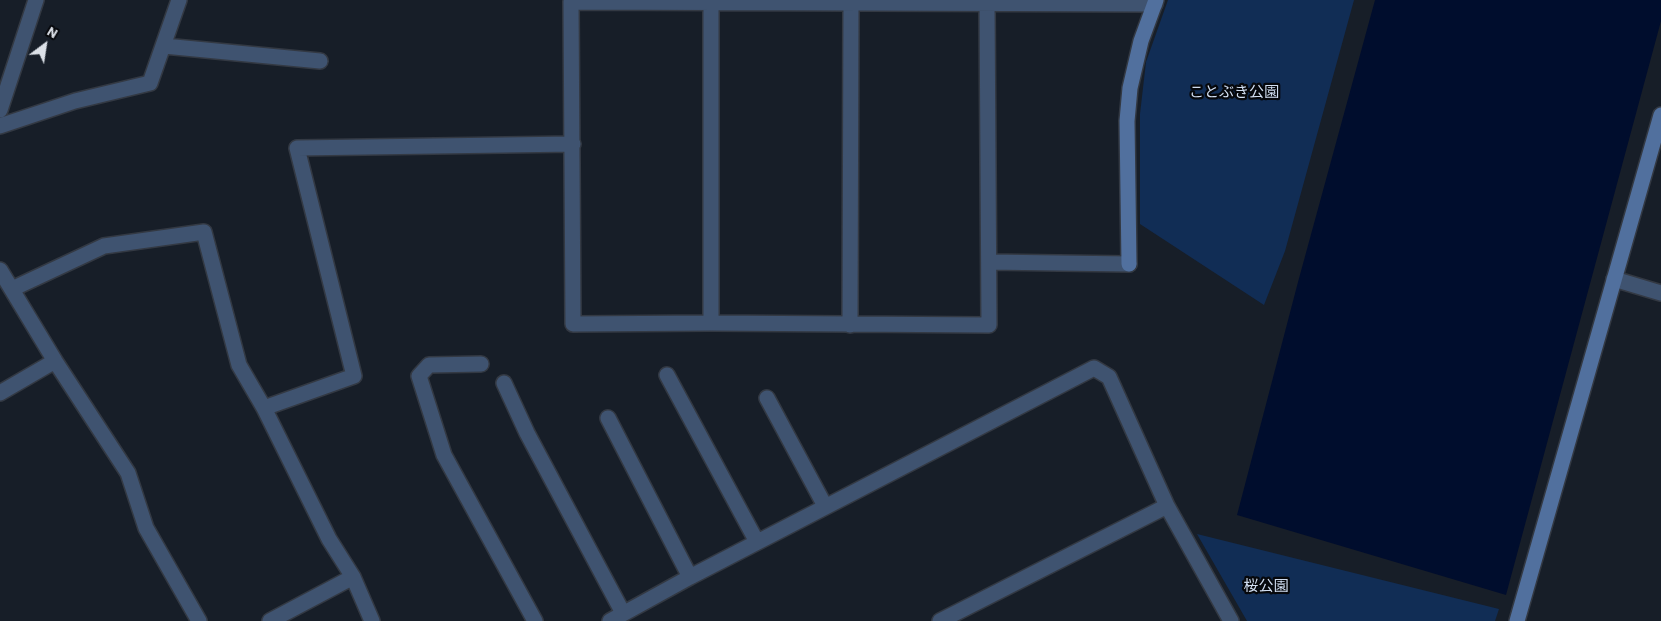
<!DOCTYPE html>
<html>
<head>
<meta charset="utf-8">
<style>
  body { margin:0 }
  #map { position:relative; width:1661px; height:621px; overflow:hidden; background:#171e28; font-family:Barlow,sans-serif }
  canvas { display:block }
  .north { position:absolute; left:20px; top:20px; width:50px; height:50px; -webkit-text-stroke:4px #06080c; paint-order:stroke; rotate:31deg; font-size:14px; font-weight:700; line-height:20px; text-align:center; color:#dce1e8 }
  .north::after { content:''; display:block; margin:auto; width:18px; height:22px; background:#dce1e8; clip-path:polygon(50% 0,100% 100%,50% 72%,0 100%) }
</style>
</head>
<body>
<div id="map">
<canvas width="1661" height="621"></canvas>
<div class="north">N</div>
</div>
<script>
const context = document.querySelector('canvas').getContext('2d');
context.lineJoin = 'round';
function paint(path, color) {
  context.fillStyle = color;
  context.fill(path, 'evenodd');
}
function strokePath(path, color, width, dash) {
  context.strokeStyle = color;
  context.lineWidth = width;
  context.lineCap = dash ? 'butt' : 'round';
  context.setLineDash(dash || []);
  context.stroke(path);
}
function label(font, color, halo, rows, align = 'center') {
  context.font = font + ' Barlow,"Noto Sans JP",sans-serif';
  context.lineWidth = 4.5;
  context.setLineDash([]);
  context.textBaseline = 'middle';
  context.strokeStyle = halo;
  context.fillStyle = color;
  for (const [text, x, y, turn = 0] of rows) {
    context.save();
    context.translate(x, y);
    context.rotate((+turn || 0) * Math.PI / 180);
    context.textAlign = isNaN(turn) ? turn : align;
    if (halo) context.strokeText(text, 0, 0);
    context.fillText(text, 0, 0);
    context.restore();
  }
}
const green = new Path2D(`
  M 1168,0 L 1354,0 L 1285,251 L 1264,305 L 1140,224 L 1140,114 L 1146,62 Z
  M 1197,534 L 1499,609 L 1495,621 L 1247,621 Z`);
const water = new Path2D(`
  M 1375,0 L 1661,0 L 1661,21 L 1506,595 L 1237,515 L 1298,282 Z`);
const street = new Path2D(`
  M 987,2 L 989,325 L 711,323 L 573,324 L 571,2 L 1155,4
  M 164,46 L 320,61
  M 0,110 L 36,0
  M 0,126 L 75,101 L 150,83 L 179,0
  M 989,262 L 1129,264
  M 0,270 L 55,361 L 128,473 L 146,528 L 199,621
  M 1614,279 L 1661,293
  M 12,289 L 104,246 L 204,232 L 239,365 L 264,408 L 329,539 L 353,577 L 372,621
  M 711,323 L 711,2
  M 850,325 L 851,3
  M 481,364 L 429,365 L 419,376 L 444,455 L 535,621
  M 667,375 L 757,542
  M 504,383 L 527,433 L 623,613
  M 0,393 L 55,361
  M 767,398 L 825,506
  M 264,408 L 354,376 L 297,148 L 573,144
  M 608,418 L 690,577
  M 270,621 L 353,577
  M 610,621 L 690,577 L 1094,368 L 1109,377 L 1167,506
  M 940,621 L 1167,506 L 1231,621`);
const secondary = new Path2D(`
  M 1129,264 L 1127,121 L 1130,88 L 1141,41 L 1156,0
  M 1517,621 L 1661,115`);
const parkNames = [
  ["ことぶき公園",1234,92],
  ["桜公園",1266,586]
];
paint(green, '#112d55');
paint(water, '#000d2d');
strokePath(street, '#333943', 18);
strokePath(secondary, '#333943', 18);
strokePath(street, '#3f5370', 15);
strokePath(secondary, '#51709e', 15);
label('15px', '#d1def1', '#06080c', parkNames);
</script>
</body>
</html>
